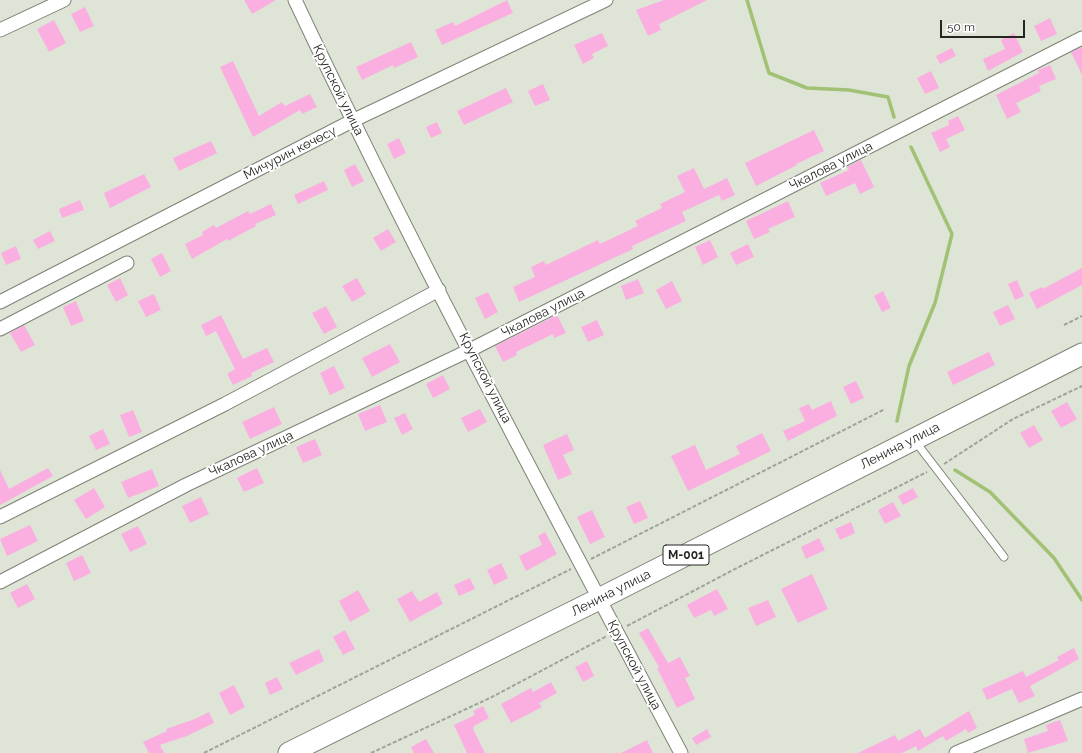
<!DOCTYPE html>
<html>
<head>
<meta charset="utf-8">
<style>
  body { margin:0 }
  #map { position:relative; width:1082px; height:753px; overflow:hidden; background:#dee4d6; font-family:Raleway,sans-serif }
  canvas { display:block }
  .scale { position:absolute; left:940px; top:20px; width:85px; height:18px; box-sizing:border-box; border:2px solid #242721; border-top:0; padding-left:5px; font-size:12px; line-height:14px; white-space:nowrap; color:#242721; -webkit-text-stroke:3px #fff; paint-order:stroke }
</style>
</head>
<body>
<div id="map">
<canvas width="1082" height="753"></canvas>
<div class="scale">50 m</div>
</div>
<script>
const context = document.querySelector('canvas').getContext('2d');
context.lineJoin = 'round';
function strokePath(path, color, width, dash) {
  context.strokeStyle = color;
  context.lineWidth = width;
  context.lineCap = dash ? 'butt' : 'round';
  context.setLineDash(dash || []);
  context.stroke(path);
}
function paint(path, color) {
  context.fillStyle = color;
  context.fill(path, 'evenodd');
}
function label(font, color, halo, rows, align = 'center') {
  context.font = font + ' Raleway,sans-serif';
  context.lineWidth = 4;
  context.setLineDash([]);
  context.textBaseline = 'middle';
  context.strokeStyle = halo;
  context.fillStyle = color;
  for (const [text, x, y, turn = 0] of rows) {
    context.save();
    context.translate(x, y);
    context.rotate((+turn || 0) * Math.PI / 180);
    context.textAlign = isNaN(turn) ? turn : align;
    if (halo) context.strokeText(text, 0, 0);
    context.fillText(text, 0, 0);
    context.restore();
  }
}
const stream = new Path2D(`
  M 747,0 L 769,73 L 807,88 L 849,90 L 888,97 L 894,117
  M 897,421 L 909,366 L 935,303 L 952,234 L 911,147
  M 955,470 L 990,492 L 1054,558 L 1082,600`);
const building = new Path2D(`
  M 244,0 L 276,0 L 252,14 Z
  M 507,0 L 513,13 L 442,45 L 435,30 L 453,22 L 455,26 Z
  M 664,0 L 707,0 L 659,24 L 661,30 L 648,36 L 636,10 Z
  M 85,7 L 94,26 L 80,32 L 71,14 Z
  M 1050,18 L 1057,34 L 1041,41 L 1034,26 Z
  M 54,20 L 66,43 L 49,52 L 37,29 Z
  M 602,33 L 608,46 L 592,54 L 594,58 L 583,64 L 574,45 Z
  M 1014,33 L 1023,52 L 988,71 L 983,59 L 1005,49 L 1001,40 Z
  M 411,42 L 418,57 L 394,68 L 393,65 L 362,80 L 356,67 Z
  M 1082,47 L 1082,75 L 1071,52 Z
  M 952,48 L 956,56 L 940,64 L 936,56 Z
  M 233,61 L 259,116 L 282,102 L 285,106 L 310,94 L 317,107 L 302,114 L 300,110 L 253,137 L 220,67 Z
  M 1050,65 L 1056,79 L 1039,86 L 1041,91 L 1016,103 L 1021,112 L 1007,119 L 996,95 L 1039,73 L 1038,70 Z
  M 931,71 L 939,88 L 925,94 L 917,78 Z
  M 543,84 L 550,100 L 535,106 L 528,91 Z
  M 506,88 L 513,102 L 464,125 L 457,111 Z
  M 958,116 L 965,130 L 946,139 L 950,147 L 940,152 L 931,133 L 949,125 L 948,121 Z
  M 437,122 L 442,133 L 431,138 L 426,127 Z
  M 814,130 L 824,151 L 796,164 L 797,165 L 756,186 L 745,163 Z
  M 399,138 L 406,153 L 394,159 L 387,144 Z
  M 211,141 L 217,153 L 179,171 L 173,158 Z
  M 861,160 L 874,187 L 860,194 L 855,183 L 826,196 L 820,183 L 849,170 L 847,167 Z
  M 355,164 L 364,181 L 352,187 L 344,170 Z
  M 694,168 L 704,189 L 727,178 L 735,195 L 722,201 L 719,195 L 682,212 L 686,221 L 632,246 L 633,249 L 519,302 L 513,287 L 535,277 L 531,267 L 544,261 L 546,265 L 598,240 L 600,244 L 638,226 L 635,221 L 662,208 L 660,204 L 685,192 L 677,176 Z
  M 144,174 L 151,187 L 110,208 L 104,193 Z
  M 324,181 L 328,190 L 298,204 L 294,195 Z
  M 80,200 L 84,210 L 62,218 L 59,209 Z
  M 788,201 L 795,217 L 768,229 L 770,232 L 754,239 L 746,221 Z
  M 271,204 L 276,215 L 255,224 L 256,226 L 228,241 L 227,239 L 192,259 L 185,244 L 203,235 L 202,232 L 214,225 L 216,228 L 248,211 L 250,214 Z
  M 388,229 L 396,242 L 381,251 L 373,238 Z
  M 50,231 L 55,241 L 38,249 L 33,240 Z
  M 710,240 L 718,257 L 703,265 L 695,247 Z
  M 748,244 L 754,257 L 736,265 L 730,253 Z
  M 16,246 L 21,259 L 6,265 L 1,253 Z
  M 162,253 L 171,271 L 160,277 L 151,259 Z
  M 1082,268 L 1082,285 L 1037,309 L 1029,293 L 1042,287 L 1043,289 Z
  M 120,278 L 128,295 L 116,302 L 107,285 Z
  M 357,278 L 366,294 L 352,302 L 342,286 Z
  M 638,279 L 644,293 L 626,300 L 621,286 Z
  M 1017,280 L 1024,296 L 1015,300 L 1008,284 Z
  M 672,281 L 682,301 L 666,309 L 656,290 Z
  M 883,291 L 891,308 L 882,312 L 874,296 Z
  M 488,292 L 498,312 L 485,319 L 475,298 Z
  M 154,294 L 161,310 L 146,317 L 138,301 Z
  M 76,301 L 84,321 L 71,326 L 63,307 Z
  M 1008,305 L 1015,319 L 1000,326 L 993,312 Z
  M 326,306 L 337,327 L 324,334 L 312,313 Z
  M 221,315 L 243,359 L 267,348 L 274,362 L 251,373 L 252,376 L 233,385 L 227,374 L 235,369 L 216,331 L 206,336 L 201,325 Z
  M 557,315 L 566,333 L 554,338 L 553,334 L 516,352 L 517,355 L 503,362 L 495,346 Z
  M 597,320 L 604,335 L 588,342 L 581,327 Z
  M 24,325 L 35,345 L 21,352 L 10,333 Z
  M 390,344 L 400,362 L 372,377 L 362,358 Z
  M 989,352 L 995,365 L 953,385 L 947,372 Z
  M 334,366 L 345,388 L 330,395 L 320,373 Z
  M 443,375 L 450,389 L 433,398 L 426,384 Z
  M 856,381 L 864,398 L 851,404 L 843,387 Z
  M 831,401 L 837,416 L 788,441 L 783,431 L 805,421 L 799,408 L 809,404 L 812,410 Z
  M 1067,402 L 1077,419 L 1061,428 L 1051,411 Z
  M 380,405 L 387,422 L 365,431 L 358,414 Z
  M 274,407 L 282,424 L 250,439 L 242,422 Z
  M 480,409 L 487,422 L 468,432 L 461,418 Z
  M 133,410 L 142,432 L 129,437 L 120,415 Z
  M 405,413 L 413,429 L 402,435 L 394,418 Z
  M 1034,425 L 1043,440 L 1029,448 L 1020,433 Z
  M 103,429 L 110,444 L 96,450 L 89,436 Z
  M 762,433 L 771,451 L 688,491 L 671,456 L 695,445 L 706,470 L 740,454 L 736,446 Z
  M 567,434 L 574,450 L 563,455 L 572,474 L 558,480 L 543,445 Z
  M 315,439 L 322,455 L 303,463 L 296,447 Z
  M 48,468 L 53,476 L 0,505 L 0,470 L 9,489 Z
  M 257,468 L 264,483 L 244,492 L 237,478 Z
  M 152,469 L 159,486 L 128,498 L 121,482 Z
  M 94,488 L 105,507 L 86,519 L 74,500 Z
  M 913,488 L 918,497 L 903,505 L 898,496 Z
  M 201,497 L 209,514 L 190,523 L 182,506 Z
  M 640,501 L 648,518 L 634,524 L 626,507 Z
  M 893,502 L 901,516 L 885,524 L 878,510 Z
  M 592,510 L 605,537 L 590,544 L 577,517 Z
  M 851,522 L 855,533 L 840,540 L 835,529 Z
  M 30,525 L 38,541 L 7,556 L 0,539 Z
  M 138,526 L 147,544 L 130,552 L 121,534 Z
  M 545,532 L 557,554 L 526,571 L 519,556 L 542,545 L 538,536 Z
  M 819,538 L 825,550 L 806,559 L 801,547 Z
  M 82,555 L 91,573 L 74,581 L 66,563 Z
  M 501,563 L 508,578 L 494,585 L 487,570 Z
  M 812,574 L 828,609 L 798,623 L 781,589 Z
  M 470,578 L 475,589 L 459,596 L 454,585 Z
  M 27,584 L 35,599 L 18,608 L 10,593 Z
  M 717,589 L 728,609 L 714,616 L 711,610 L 694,618 L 687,605 Z
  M 358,590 L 370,611 L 350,622 L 339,601 Z
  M 412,591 L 419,602 L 437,592 L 443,604 L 410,622 L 397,599 Z
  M 768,600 L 776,617 L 756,626 L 748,608 Z
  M 648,628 L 668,663 L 680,657 L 690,676 L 685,678 L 695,699 L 677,708 L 657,668 L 659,667 L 639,633 Z
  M 345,630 L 355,649 L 343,655 L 333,637 Z
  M 1074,648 L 1079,659 L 1030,686 L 1035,696 L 1019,703 L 1012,689 L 987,700 L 982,689 L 1023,671 L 1026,677 L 1059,660 L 1057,657 Z
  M 319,649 L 324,661 L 296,675 L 289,663 Z
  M 587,661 L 594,676 L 583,682 L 575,667 Z
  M 277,677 L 283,689 L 270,695 L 265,683 Z
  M 551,682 L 557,693 L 539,703 L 542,707 L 511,723 L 501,704 L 531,688 L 533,692 Z
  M 234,685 L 245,707 L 230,715 L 219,693 Z
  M 483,706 L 489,718 L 474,726 L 473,729 L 485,753 L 467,753 L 454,725 L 475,715 L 473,711 Z
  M 969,711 L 977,728 L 968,733 L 966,729 L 946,741 L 943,736 L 918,751 L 916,746 L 902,753 L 858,753 L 895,735 L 898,741 L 920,729 L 925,738 Z
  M 209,712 L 214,723 L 187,736 L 160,745 L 164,753 L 149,753 L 143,742 L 167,731 L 166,729 L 195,719 Z
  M 1060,720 L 1068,741 L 1028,753 L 1024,739 L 1048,731 L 1046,725 Z
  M 707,729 L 711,737 L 696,745 L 692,738 Z
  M 426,739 L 434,753 L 414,753 L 411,747 Z
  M 647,740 L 653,753 L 621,753 Z`);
const path = new Path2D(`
  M 1064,325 L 1082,316
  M 944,464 L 1013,419 L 1082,386
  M 591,559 L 885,409
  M 627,626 L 733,570 L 927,472
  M 204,753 L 571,569
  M 371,753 L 490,698 L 607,636`);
const lane = new Path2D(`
  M 915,441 L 1004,557`);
const street = new Path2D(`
  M 295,0 C 415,255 549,504 681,753
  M 0,30 L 64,0
  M 0,302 L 352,121 L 606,0
  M 0,329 L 127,263
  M 0,517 L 225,404 L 439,290
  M 0,582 L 186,485 L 470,350 L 1082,38
  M 956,753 L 1082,699`);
const primary = new Path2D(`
  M 289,753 L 599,599 L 1082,354`);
const shields = [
  [686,555,46]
];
const shieldNames = [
  ["М-001",686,555]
];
const streetNames = [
  ["Крупской улица",338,90,64],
  ["Мичурин көчөсү",290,153,-27],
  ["Чкалова улица",831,166,-27],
  ["Чкалова улица",543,313,-27],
  ["Крупской улица",485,378,63],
  ["Ленина улица",900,446,-27],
  ["Чкалова улица",251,454,-25],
  ["Ленина улица",611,593,-27],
  ["Крупской улица",634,665,62]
];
strokePath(stream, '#a1c174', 3.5);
paint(building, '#fbafe1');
strokePath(lane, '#7d8376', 9);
strokePath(street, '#7d8376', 15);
strokePath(primary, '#7d8376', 23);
strokePath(path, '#9fa498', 2, [4, 2]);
strokePath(lane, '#fff', 7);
strokePath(street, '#fff', 13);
strokePath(primary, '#fff', 21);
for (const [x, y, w] of shields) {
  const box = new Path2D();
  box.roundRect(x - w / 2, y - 10, w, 20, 3);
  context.fillStyle = '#fff';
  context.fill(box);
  strokePath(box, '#242721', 1);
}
label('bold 12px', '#242721', null, shieldNames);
label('13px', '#242721', '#fff', streetNames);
</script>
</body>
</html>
